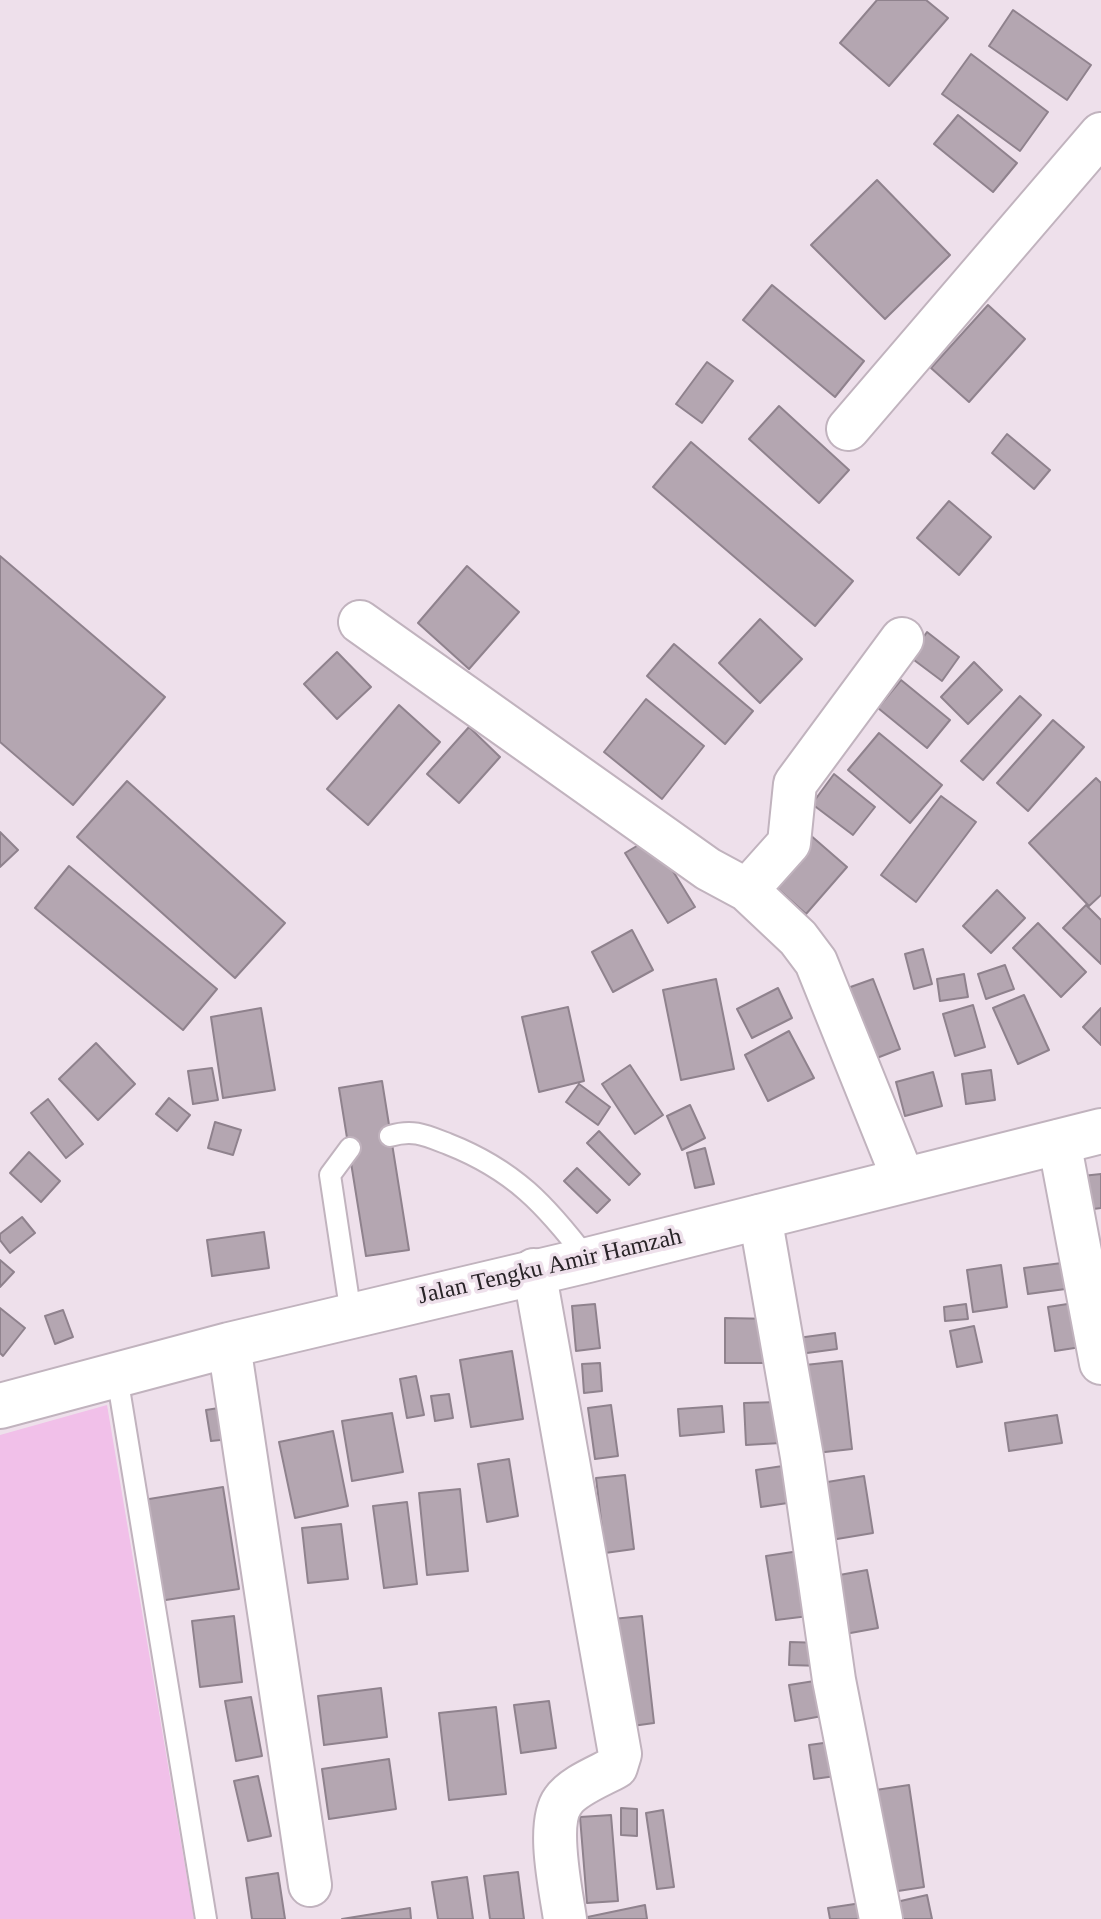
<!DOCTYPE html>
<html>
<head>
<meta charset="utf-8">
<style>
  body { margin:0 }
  canvas { display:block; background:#eee0eb }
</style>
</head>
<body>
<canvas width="1101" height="1919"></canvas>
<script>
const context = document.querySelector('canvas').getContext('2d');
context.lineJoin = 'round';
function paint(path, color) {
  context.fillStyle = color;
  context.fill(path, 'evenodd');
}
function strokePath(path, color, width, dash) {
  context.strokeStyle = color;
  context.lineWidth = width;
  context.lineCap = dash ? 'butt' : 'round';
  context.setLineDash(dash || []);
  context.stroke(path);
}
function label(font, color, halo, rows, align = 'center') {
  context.font = font + ' Georgia,serif';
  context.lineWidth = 7;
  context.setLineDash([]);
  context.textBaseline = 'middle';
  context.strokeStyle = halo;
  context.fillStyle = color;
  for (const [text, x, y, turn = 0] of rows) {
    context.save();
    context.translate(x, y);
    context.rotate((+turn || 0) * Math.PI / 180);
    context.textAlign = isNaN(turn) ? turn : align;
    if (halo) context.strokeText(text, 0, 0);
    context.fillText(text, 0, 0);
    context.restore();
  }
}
const green = new Path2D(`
  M 107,1405 L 194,1919 L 0,1919 L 0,1435 Z`);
const building = new Path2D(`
  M 877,0 L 926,0 L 948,18 L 889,86 L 840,43 Z
  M 1013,10 L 1091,65 L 1067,100 L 989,46 Z
  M 971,54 L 1048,112 L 1020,151 L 942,94 Z
  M 958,115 L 1017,163 L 993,192 L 934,144 Z
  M 877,180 L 950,255 L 885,319 L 811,245 Z
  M 772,285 L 864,361 L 835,397 L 743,320 Z
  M 988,305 L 1025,339 L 969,402 L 931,368 Z
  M 707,362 L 733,381 L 702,423 L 676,404 Z
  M 779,406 L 849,470 L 819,503 L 749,439 Z
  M 1007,434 L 1050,470 L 1034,489 L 992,453 Z
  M 691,442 L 853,581 L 815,626 L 653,487 Z
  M 949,501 L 991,537 L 959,575 L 917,538 Z
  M 0,556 L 165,697 L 73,805 L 0,742 Z
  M 467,566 L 519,612 L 469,669 L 418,623 Z
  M 760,619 L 802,659 L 760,703 L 719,663 Z
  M 927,632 L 959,657 L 942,681 L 910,657 Z
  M 674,644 L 753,711 L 725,744 L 647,676 Z
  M 337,652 L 371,687 L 337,719 L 304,684 Z
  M 974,662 L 1002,690 L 968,724 L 941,697 Z
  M 901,680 L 950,720 L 927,748 L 878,708 Z
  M 1020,696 L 1041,715 L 983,780 L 961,761 Z
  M 646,699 L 704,746 L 662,799 L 604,752 Z
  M 399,705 L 440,742 L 368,825 L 327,789 Z
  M 1053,720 L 1084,747 L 1028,811 L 997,783 Z
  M 469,727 L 500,757 L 459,803 L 427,774 Z
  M 879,733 L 942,785 L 910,823 L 848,770 Z
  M 834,774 L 875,807 L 853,835 L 812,804 Z
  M 1096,778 L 1101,783 L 1101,895 L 1089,906 L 1029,843 Z
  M 127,781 L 285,923 L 235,978 L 77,837 Z
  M 941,796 L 976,822 L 916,902 L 881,875 Z
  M 0,832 L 18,850 L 0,867 Z
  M 809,834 L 847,867 L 806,914 L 768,880 Z
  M 652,837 L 695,907 L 668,923 L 625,853 Z
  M 69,866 L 217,989 L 183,1030 L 35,908 Z
  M 997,890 L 1025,918 L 991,953 L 963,926 Z
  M 1086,905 L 1101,920 L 1101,964 L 1063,928 Z
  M 1038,923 L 1086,972 L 1061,997 L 1013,948 Z
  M 632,930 L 653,970 L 613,992 L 592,952 Z
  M 923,949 L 932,984 L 914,989 L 905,954 Z
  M 1005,965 L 1014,989 L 986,999 L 978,974 Z
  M 964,974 L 968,997 L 940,1001 L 937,979 Z
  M 716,979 L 734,1069 L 681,1080 L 663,990 Z
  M 873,979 L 900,1049 L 869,1061 L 842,990 Z
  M 778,988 L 792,1018 L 752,1038 L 737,1009 Z
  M 1024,995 L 1049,1050 L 1018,1064 L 993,1008 Z
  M 973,1005 L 985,1047 L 955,1056 L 943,1014 Z
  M 568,1007 L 584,1081 L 539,1092 L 522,1017 Z
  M 261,1008 L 275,1090 L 223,1098 L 211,1017 Z
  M 1101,1008 L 1101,1045 L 1083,1027 Z
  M 789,1031 L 814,1078 L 768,1101 L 745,1055 Z
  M 96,1043 L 135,1084 L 98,1120 L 59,1079 Z
  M 630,1065 L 663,1115 L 635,1134 L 602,1084 Z
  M 212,1068 L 218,1100 L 193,1104 L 188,1071 Z
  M 991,1070 L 995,1100 L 966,1104 L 962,1074 Z
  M 933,1072 L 942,1106 L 905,1116 L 896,1082 Z
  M 382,1081 L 409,1250 L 366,1256 L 339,1088 Z
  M 579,1084 L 610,1107 L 598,1125 L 566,1102 Z
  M 169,1098 L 190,1115 L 177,1131 L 156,1114 Z
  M 48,1099 L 83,1144 L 66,1158 L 31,1113 Z
  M 690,1105 L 705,1138 L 682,1150 L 667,1116 Z
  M 215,1122 L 241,1130 L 233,1155 L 208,1148 Z
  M 599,1131 L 640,1174 L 629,1185 L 587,1143 Z
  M 705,1148 L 714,1184 L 695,1188 L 687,1153 Z
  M 29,1152 L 60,1181 L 41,1202 L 10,1173 Z
  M 577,1168 L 610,1200 L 597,1213 L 564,1181 Z
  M 1101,1174 L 1101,1208 L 1086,1210 L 1082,1176 Z
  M 22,1217 L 35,1233 L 10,1253 L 0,1240 L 0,1234 Z
  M 264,1232 L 269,1268 L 212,1276 L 207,1240 Z
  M 0,1260 L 14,1272 L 0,1287 Z
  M 1069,1262 L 1073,1288 L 1028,1294 L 1024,1268 Z
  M 1001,1265 L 1007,1307 L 973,1312 L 967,1270 Z
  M 1074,1303 L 1081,1347 L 1055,1351 L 1048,1307 Z
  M 595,1304 L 600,1348 L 576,1351 L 572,1306 Z
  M 966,1304 L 968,1319 L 945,1321 L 944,1307 Z
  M 0,1308 L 25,1328 L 3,1356 L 0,1353 Z
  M 63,1310 L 73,1337 L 55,1344 L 45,1316 Z
  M 725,1318 L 775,1319 L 775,1363 L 725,1363 Z
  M 974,1326 L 982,1362 L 957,1367 L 950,1331 Z
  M 835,1333 L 837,1349 L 792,1355 L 790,1339 Z
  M 512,1351 L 523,1419 L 471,1427 L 460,1360 Z
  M 842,1361 L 852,1449 L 807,1454 L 796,1366 Z
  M 600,1363 L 602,1391 L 584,1393 L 582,1364 Z
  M 416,1376 L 424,1415 L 407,1418 L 400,1379 Z
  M 449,1394 L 453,1418 L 435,1421 L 431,1396 Z
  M 779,1402 L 781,1443 L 746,1445 L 744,1403 Z
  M 611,1405 L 618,1456 L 595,1459 L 588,1408 Z
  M 722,1406 L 724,1432 L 680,1436 L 678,1409 Z
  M 225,1407 L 230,1439 L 211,1441 L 206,1410 Z
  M 392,1413 L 403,1472 L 352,1481 L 342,1421 Z
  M 1057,1415 L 1062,1443 L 1009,1451 L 1005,1423 Z
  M 333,1431 L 348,1506 L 295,1518 L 279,1442 Z
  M 509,1459 L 518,1516 L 487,1522 L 478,1464 Z
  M 796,1464 L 801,1501 L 761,1507 L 756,1470 Z
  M 625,1475 L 634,1549 L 605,1553 L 596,1478 Z
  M 864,1476 L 873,1533 L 819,1542 L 809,1485 Z
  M 223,1487 L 239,1589 L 159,1601 L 143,1500 Z
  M 460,1489 L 468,1571 L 427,1575 L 419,1493 Z
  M 407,1502 L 417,1584 L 384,1588 L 373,1506 Z
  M 341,1524 L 348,1579 L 308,1583 L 302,1528 Z
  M 806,1550 L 817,1615 L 776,1620 L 766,1556 Z
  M 867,1570 L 878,1628 L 834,1636 L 823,1578 Z
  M 234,1616 L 242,1682 L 200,1687 L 192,1621 Z
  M 642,1616 L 654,1723 L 625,1727 L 613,1619 Z
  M 790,1642 L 823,1643 L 822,1666 L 789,1665 Z
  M 827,1679 L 833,1714 L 795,1721 L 789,1685 Z
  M 381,1688 L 387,1737 L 324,1745 L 318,1696 Z
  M 251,1697 L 262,1756 L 236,1761 L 225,1701 Z
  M 549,1701 L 556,1748 L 521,1753 L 514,1705 Z
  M 496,1707 L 506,1794 L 449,1800 L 439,1713 Z
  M 845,1740 L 850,1774 L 814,1779 L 809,1745 Z
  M 389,1759 L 396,1809 L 329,1819 L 322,1769 Z
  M 258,1776 L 271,1836 L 248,1841 L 234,1781 Z
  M 909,1785 L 924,1887 L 885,1893 L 869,1791 Z
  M 621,1808 L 637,1809 L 637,1836 L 621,1835 Z
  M 663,1810 L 674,1887 L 657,1889 L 646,1813 Z
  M 611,1815 L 618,1901 L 587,1903 L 580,1817 Z
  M 518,1872 L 524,1919 L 490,1919 L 484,1876 Z
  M 278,1873 L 285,1919 L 252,1919 L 246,1878 Z
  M 467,1877 L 473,1919 L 438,1919 L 432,1882 Z
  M 927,1895 L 932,1919 L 886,1919 L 883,1905 Z
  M 868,1902 L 870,1919 L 830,1919 L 828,1908 Z
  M 645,1905 L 647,1919 L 578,1919 Z
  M 410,1908 L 411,1919 L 342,1919 Z`);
const service = new Path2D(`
  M 390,1136 C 413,1129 425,1135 448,1144 C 514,1170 546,1205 588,1260
  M 350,1148 L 330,1175 L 351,1315
  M 117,1376 L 206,1919`);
const minor = new Path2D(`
  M 848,429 L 1101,134
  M 360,622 L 708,869 L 747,890 L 798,938 L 816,962 L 903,1178
  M 747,890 L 789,843 L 795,784 L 902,639
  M 1059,1141 L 1101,1363
  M 760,1216 L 802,1457 L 834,1680 L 881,1919
  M 534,1270 L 620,1754 L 616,1767 C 600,1776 573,1786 563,1801 C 546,1824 561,1891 565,1919
  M 229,1345 L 310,1885`);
const trunk = new Path2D(`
  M 0,1406 L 229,1345 L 588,1260 L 1101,1131`);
const streetNames = [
  ["Jalan Tengku Amir Hamzah",550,1267,-13]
];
paint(green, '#f1c0e9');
paint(building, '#b4a6b1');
strokePath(building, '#8f828d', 2);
strokePath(service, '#c1b3be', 24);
strokePath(minor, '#c1b3be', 46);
strokePath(trunk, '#c1b3be', 48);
strokePath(service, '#fff', 20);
strokePath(minor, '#fff', 42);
strokePath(trunk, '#fff', 44);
label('24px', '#282327', '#eee0eb', streetNames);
</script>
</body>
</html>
